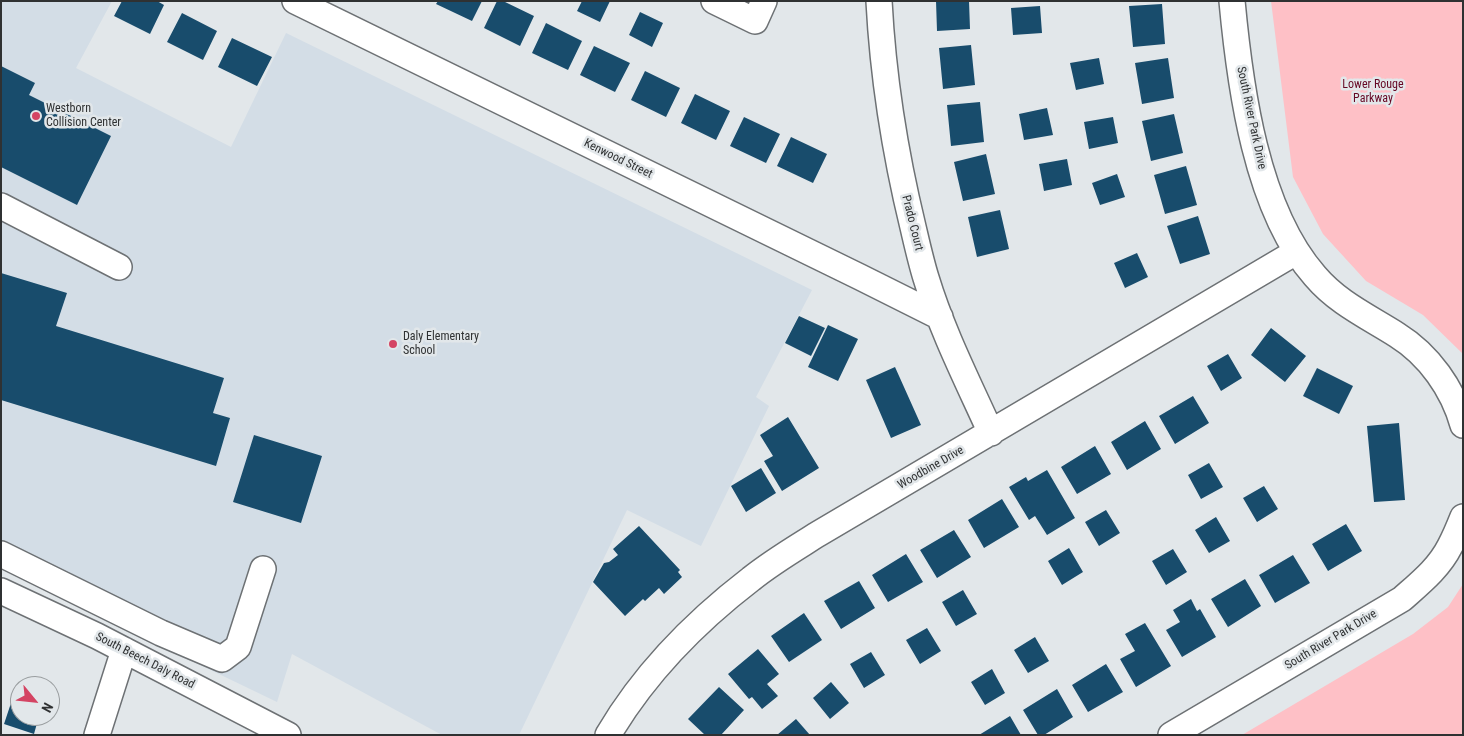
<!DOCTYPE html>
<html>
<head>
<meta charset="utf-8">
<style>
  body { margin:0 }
  #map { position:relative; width:1464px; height:736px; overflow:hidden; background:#e2e7ea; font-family:"Roboto Condensed",sans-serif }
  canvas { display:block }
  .frame { position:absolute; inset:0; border:2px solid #2f3132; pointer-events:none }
  .north { position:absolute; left:10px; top:676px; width:50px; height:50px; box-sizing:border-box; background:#e2e7ea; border:1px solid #9a9ea0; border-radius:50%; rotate:118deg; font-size:14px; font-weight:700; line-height:20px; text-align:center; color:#2f3132 }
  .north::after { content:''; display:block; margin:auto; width:18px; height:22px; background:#d44463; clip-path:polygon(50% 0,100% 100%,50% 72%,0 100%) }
</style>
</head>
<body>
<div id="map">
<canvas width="1464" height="736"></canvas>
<div class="frame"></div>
<div class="north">N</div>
</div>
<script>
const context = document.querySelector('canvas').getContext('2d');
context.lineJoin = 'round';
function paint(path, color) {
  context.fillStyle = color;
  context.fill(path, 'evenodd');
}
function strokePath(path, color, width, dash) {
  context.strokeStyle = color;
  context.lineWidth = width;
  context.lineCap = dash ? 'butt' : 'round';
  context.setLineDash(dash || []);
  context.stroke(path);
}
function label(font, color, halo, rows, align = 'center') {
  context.font = font + ' "Roboto Condensed",sans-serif';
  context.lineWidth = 5;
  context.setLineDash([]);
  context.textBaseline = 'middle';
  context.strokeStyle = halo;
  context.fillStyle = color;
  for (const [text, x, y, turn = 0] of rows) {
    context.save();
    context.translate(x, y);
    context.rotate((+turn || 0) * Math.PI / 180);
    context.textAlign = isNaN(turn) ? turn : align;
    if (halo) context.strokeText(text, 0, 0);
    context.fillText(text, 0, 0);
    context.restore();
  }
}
const built = new Path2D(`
  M 1,1 L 112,1 L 76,68 L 231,147 L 286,33 L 812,290 L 756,397 L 769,406 L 701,546 L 627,510 L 519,735 L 442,735 L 292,654 L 277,702 L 1,569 Z`);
const green = new Path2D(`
  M 1271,1 L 1463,1 L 1463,354 L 1423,315 L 1366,281 L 1323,234 L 1293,177 Z
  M 1463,584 L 1463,735 L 1242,735 L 1413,634 L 1448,607 Z`);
const building = new Path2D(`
  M 122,1 L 157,1 L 164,5 L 150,34 L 114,16 Z
  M 438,1 L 482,1 L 472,21 L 436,4 Z
  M 497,1 L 503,1 L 534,16 L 520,46 L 484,28 Z
  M 582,1 L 610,1 L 600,22 L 577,11 Z
  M 936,1 L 969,1 L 970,29 L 937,31 Z
  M 1162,4 L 1165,44 L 1133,47 L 1129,6 Z
  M 1040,6 L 1042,33 L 1013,35 L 1011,8 Z
  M 640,12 L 663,23 L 652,47 L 629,35 Z
  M 182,13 L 217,31 L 203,60 L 167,42 Z
  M 546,23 L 582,41 L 568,70 L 532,53 Z
  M 232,38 L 272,57 L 257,86 L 218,67 Z
  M 971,45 L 975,85 L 943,89 L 939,48 Z
  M 594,46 L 630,63 L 615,92 L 580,75 Z
  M 1099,58 L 1104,84 L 1076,90 L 1070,63 Z
  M 1168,58 L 1174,98 L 1142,104 L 1135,63 Z
  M 1,66 L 35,83 L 29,95 L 111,136 L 77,205 L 1,167 Z
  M 645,71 L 680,88 L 666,117 L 631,100 Z
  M 695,94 L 730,111 L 716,140 L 681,123 Z
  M 980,102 L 984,142 L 951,146 L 947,105 Z
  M 1047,108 L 1053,135 L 1024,140 L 1019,114 Z
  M 1174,114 L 1183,153 L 1151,161 L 1142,121 Z
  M 744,117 L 780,134 L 766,163 L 730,146 Z
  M 1113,117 L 1118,143 L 1089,149 L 1084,122 Z
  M 791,137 L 827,154 L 813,183 L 777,166 Z
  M 986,154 L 995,194 L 963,201 L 954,162 Z
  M 1067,159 L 1072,185 L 1044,191 L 1039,164 Z
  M 1186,166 L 1197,205 L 1165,214 L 1154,175 Z
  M 1117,174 L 1125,197 L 1100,205 L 1092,183 Z
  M 1000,210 L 1009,249 L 977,257 L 968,217 Z
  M 1198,216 L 1210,254 L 1180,264 L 1167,226 Z
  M 1137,253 L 1148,277 L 1125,288 L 1114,263 Z
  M 1,273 L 67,293 L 56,326 L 224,378 L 213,413 L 230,418 L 216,466 L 1,400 Z
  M 799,316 L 825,328 L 811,356 L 785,343 Z
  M 828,325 L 858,339 L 838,381 L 808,367 Z
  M 1271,328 L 1306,356 L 1285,382 L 1251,355 Z
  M 1228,354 L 1242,378 L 1221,391 L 1207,366 Z
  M 895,367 L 921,425 L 891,438 L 866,380 Z
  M 1317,368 L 1353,386 L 1339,414 L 1303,396 Z
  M 1193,396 L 1209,423 L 1175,444 L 1159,416 Z
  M 788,417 L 819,468 L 782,491 L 764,461 L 773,456 L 760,435 Z
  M 1145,421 L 1161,449 L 1127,470 L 1111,442 Z
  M 1399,423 L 1405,500 L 1374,502 L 1367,426 Z
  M 254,435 L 322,456 L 301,523 L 233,502 Z
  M 1095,446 L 1111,474 L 1077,494 L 1061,467 Z
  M 1209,463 L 1223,487 L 1201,499 L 1188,475 Z
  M 761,468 L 776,493 L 746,512 L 731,486 Z
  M 1047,470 L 1075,518 L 1047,535 L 1035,516 L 1029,520 L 1009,487 L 1026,477 L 1028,481 Z
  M 1264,486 L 1278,509 L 1257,522 L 1243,498 Z
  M 1002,499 L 1019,527 L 984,548 L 968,520 Z
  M 1106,510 L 1120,533 L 1099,546 L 1085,522 Z
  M 1216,517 L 1230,541 L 1209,553 L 1195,530 Z
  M 1346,524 L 1362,551 L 1328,571 L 1312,544 Z
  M 639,526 L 680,570 L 678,572 L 682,577 L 664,594 L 659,588 L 645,601 L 643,599 L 625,616 L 593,582 L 604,563 L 609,562 L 618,555 L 613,549 Z
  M 954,530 L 971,557 L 937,578 L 920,550 Z
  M 1069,548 L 1083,572 L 1062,585 L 1048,561 Z
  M 1173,549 L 1187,572 L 1166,585 L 1152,561 Z
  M 906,554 L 923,582 L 888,602 L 872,575 Z
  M 1293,555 L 1310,583 L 1275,603 L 1259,575 Z
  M 1245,579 L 1261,606 L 1228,627 L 1211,599 Z
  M 859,581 L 875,608 L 841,629 L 824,601 Z
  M 963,590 L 977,614 L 956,626 L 942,602 Z
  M 1191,599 L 1197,611 L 1200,609 L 1216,637 L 1182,657 L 1166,630 L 1180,622 L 1173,610 Z
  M 804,613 L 822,640 L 789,662 L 771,636 Z
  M 1145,623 L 1171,666 L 1136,687 L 1120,659 L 1135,651 L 1125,634 Z
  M 927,628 L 941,651 L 920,664 L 906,640 Z
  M 1035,637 L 1049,661 L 1028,673 L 1014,650 Z
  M 758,649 L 779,674 L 767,684 L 778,696 L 762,709 L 752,697 L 749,699 L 728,674 Z
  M 871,652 L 885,675 L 864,688 L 850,664 Z
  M 1106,664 L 1123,692 L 1088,712 L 1072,685 Z
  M 992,669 L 1005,693 L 985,705 L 971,682 Z
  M 831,682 L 849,703 L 830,719 L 813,698 Z
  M 719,687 L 744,710 L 721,735 L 705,735 L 688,719 Z
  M 1057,689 L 1073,717 L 1044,735 L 1038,735 L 1023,710 Z
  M 14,694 L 20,696 L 20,716 L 39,716 L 34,734 L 4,724 Z
  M 1010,716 L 1021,735 L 979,735 Z
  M 796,719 L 810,735 L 777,735 Z`);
const minor = new Path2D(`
  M 295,1 L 860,277 L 940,317
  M 714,1 L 755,21 L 764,1
  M 879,1 C 883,77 895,153 913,227 C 917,244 921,262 926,278 C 942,331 968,382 991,433
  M 1232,1 C 1240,87 1256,209 1315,276 C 1338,303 1367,316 1397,335 C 1429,355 1453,389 1463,425
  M 1,206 L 119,267
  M 1,554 L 161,633 L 222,659 L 238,647 L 263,569
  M 1,591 L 97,636 L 288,735
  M 97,735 L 124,650
  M 608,735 C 644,674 695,622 751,579 C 772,562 796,548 818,534 L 1296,252
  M 1171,735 L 1402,599 C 1420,583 1439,568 1450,546 C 1455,537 1459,527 1463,517`);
const markers = [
  [36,116,5,"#d44463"],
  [393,344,5,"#d44463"]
];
const parkNames = [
  ["Lower Rouge",1373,85],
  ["Parkway",1373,99]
];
const poiNames = [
  ["Westborn",46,109],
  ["Collision Center",46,123],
  ["Daly Elementary",403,337],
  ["School",403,351]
];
const streetNames = [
  ["South River Park Drive",1251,118,78],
  ["Kenwood Street",618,159,26],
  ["Prado Court",912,223,76],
  ["Woodbine Drive",931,468,-30],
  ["South River Park Drive",1331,640,-31],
  ["South Beech Daly Road",145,661,27]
];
paint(built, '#d3dde6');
paint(green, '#fec0c6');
paint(building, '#184c6c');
strokePath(minor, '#6d7174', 28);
strokePath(minor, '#fff', 25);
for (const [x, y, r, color] of markers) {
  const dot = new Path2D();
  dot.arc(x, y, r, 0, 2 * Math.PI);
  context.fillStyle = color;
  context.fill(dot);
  strokePath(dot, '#e2e7ea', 2);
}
label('12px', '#660825', '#e2e7ea', parkNames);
label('12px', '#2f3132', '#e2e7ea', poiNames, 'left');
label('12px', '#2f3132', '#e2e7ea', streetNames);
</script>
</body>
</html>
